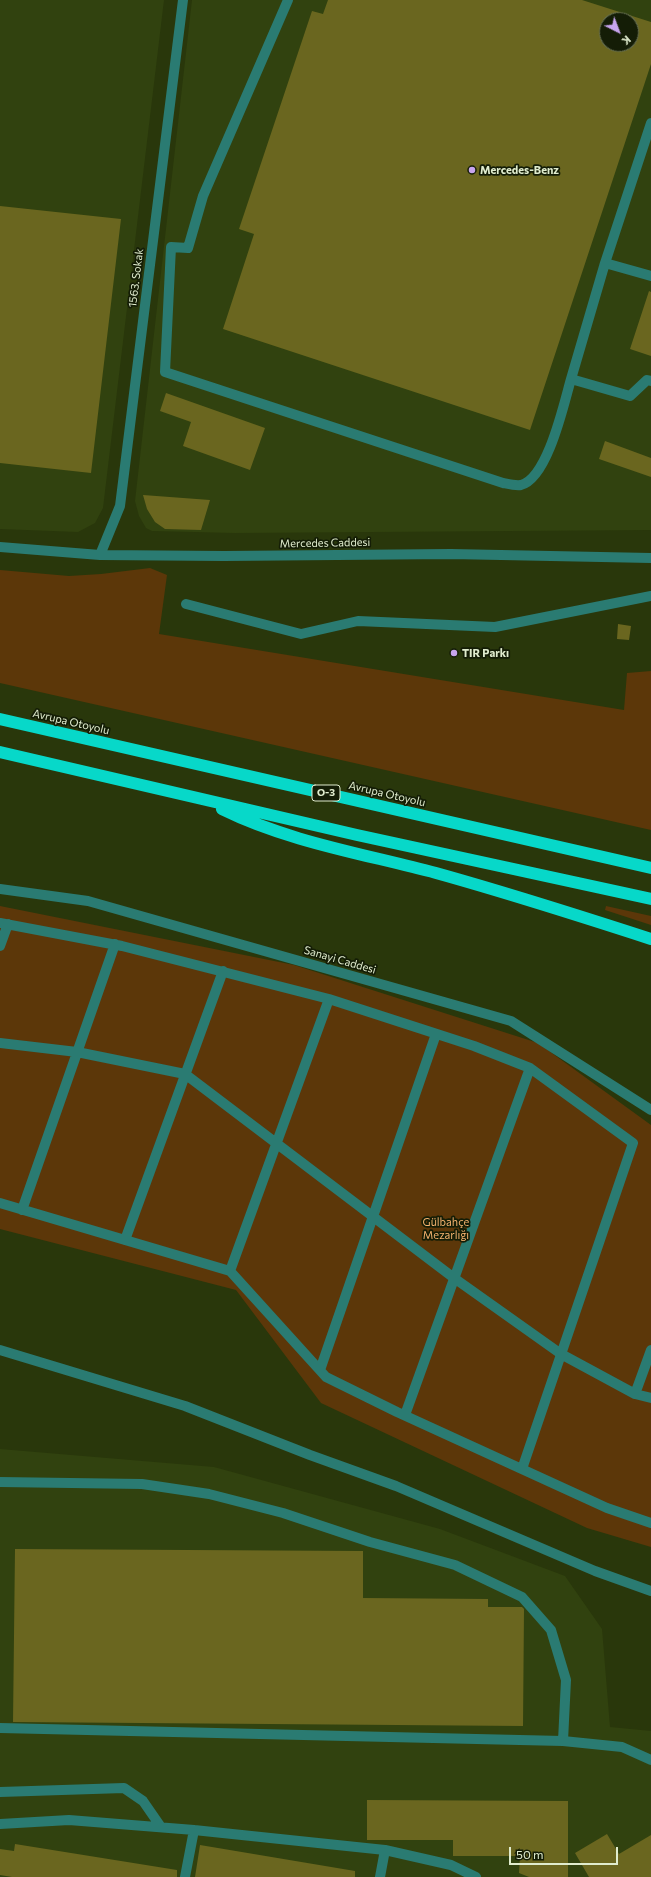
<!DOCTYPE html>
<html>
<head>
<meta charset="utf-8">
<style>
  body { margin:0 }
  #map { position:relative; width:651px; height:1877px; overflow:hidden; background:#29370b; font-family:Commissioner,sans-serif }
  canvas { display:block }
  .north { position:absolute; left:599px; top:12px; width:40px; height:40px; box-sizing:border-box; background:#141d06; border:1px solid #667056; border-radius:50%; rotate:138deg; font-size:11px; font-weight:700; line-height:16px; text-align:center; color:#e0ecce }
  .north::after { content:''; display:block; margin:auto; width:14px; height:18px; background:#c8a5ee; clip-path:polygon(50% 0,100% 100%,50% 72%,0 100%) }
  .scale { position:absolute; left:509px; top:1847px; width:109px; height:18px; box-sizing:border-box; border:2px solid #e0ecce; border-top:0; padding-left:5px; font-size:12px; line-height:14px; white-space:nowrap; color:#e0ecce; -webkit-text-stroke:3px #141d06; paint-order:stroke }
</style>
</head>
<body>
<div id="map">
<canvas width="651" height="1877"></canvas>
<div class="north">K</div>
<div class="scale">50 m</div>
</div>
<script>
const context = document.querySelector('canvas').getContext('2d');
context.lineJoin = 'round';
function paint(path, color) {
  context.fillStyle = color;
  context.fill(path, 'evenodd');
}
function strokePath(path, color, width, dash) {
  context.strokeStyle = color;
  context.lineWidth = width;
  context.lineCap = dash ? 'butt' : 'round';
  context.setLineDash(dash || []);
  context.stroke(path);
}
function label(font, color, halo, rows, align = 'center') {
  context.font = font + ' Commissioner,sans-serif';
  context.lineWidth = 3.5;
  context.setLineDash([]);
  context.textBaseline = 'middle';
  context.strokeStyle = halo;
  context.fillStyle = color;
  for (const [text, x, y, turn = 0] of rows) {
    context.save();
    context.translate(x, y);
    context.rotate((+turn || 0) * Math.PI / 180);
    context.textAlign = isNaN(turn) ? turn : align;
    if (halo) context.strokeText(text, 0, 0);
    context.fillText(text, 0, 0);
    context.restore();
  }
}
const built = new Path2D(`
  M 0,0 L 164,0 L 103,508 L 95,523 L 78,532 L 0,529 Z
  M 192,0 L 651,0 L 651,530 L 235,533 L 152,531 L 146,528 L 139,516 L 135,501 ZM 607,20 L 631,20 L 631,44 L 607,44 Z
  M 0,1449 L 214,1467 L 440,1529 L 565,1576 L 602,1629 L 610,1727 L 651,1731 L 651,1877 L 0,1877 Z`);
const green = new Path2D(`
  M 150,568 L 167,575 L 159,634 L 624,710 L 627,673 L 651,671 L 651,830 L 0,683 L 0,570 L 69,576 L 101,574 Z
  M 0,906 L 294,965 L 538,1043 L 651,1125 L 651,1547 L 587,1528 L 321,1403 L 236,1290 L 0,1229 Z
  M 606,906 L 651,916 L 651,925 L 605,910 Z`);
const building = new Path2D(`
  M 328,0 L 582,0 L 651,22 L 651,64 L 530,430 L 223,329 L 254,234 L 239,229 L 312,11 L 323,14 ZM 607,20 L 631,20 L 631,44 L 607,44 Z
  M 0,206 L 121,219 L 91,473 L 0,463 Z
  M 649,291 L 651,292 L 651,356 L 630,349 Z
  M 166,393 L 265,428 L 250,470 L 183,446 L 191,422 L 160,411 Z
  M 605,441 L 651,458 L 651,477 L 599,459 Z
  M 143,495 L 210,500 L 201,530 L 165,529 L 155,522 L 147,509 Z
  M 618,624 L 631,626 L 629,640 L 617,639 Z
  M 15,1549 L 363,1551 L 363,1598 L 488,1599 L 488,1607 L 522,1607 L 524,1609 L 523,1726 L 13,1722 Z
  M 367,1800 L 568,1801 L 568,1877 L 529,1877 L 519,1873 L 520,1856 L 453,1856 L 453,1840 L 367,1840 Z
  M 607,1834 L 619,1854 L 651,1835 L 651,1877 L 589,1877 L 575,1853 Z
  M 15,1844 L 177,1870 L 177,1877 L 12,1877 L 0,1875 L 0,1849 L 14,1851 Z
  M 200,1845 L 355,1871 L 355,1877 L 195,1877 Z`);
const minor = new Path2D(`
  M 288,0 L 203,196 L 188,248 L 171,247 L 165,372 L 503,483 C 508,484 516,486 521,485 C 548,478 564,403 571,379 L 630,396 L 647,380 L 651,381
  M 605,263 L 651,123
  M 571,379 L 605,263 L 651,276
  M 0,547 L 100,555 L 224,556 L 451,554 L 651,558
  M 100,555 L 120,506 L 183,0
  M 186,604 L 301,634 L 358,621 L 495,627 L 651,596
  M 0,889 L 88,901 L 511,1021 L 651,1110
  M 0,923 L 122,946 L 329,999 L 474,1046 L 530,1068 L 633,1143 L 522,1469
  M 0,946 L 8,924
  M 0,1043 L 77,1052 L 185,1074 L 454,1278 L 561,1354 L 635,1394 L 651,1398
  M 0,1203 L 230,1271 L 326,1377 L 397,1412 L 607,1508 L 651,1523
  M 22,1210 L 115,944
  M 125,1240 L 223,971
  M 230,1271 L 329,999
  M 0,1350 L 185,1406 L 310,1455 L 396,1486 L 595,1571 L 651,1591
  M 320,1370 L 436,1034
  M 635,1394 L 651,1350
  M 405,1415 L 530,1068
  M 0,1482 L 142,1484 L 209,1494 L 283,1513 L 370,1542 L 455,1565 L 522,1597 L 551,1630 L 566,1680 L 563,1741 L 0,1728
  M 563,1741 L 622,1747 L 651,1760
  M 0,1792 L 124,1788 L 143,1801 L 161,1827
  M 0,1824 L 69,1820 L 194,1830 L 385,1850 L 451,1865 L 476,1877
  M 185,1877 L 194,1830
  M 380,1877 L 385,1850`);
const highway = new Path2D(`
  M 0,719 L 651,868
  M 0,752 L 357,835 L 651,899
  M 222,809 C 289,842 365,854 436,873 C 508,893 580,916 651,939`);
const markers = [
  [472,170,4,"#c8a5ee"],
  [454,653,4,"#c8a5ee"]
];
const shields = [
  [326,793,28]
];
const shieldNames = [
  ["O-3",326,793]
];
const poiNames = [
  ["Mercedes-Benz",480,170],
  ["TIR Parkı",462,653]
];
const streetNames = [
  ["1563. Sokak",136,278,-83],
  ["Mercedes Caddesi",325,543,-1],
  ["Avrupa Otoyolu",71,722,13],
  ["Avrupa Otoyolu",387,794,13],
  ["Sanayi Caddesi",340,960,16]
];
const parkNames = [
  ["Gülbahçe",446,1222],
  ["Mezarlığı",446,1235]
];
paint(built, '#31420f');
paint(green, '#5c3709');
paint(building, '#6a661f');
strokePath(minor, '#2a7b72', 10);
strokePath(highway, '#07d8c9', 12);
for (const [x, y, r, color] of markers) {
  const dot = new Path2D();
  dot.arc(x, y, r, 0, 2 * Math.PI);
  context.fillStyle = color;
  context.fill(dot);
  strokePath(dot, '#141d06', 1.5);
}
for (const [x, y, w] of shields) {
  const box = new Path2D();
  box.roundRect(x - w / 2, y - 8, w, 16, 3);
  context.fillStyle = '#141d06';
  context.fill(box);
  strokePath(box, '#e0ecce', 1);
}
label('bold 10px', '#e0ecce', null, shieldNames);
label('bold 11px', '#e0ecce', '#141d06', poiNames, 'left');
label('11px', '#e0ecce', '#141d06', streetNames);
label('11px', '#f4b26e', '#141d06', parkNames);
</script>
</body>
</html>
